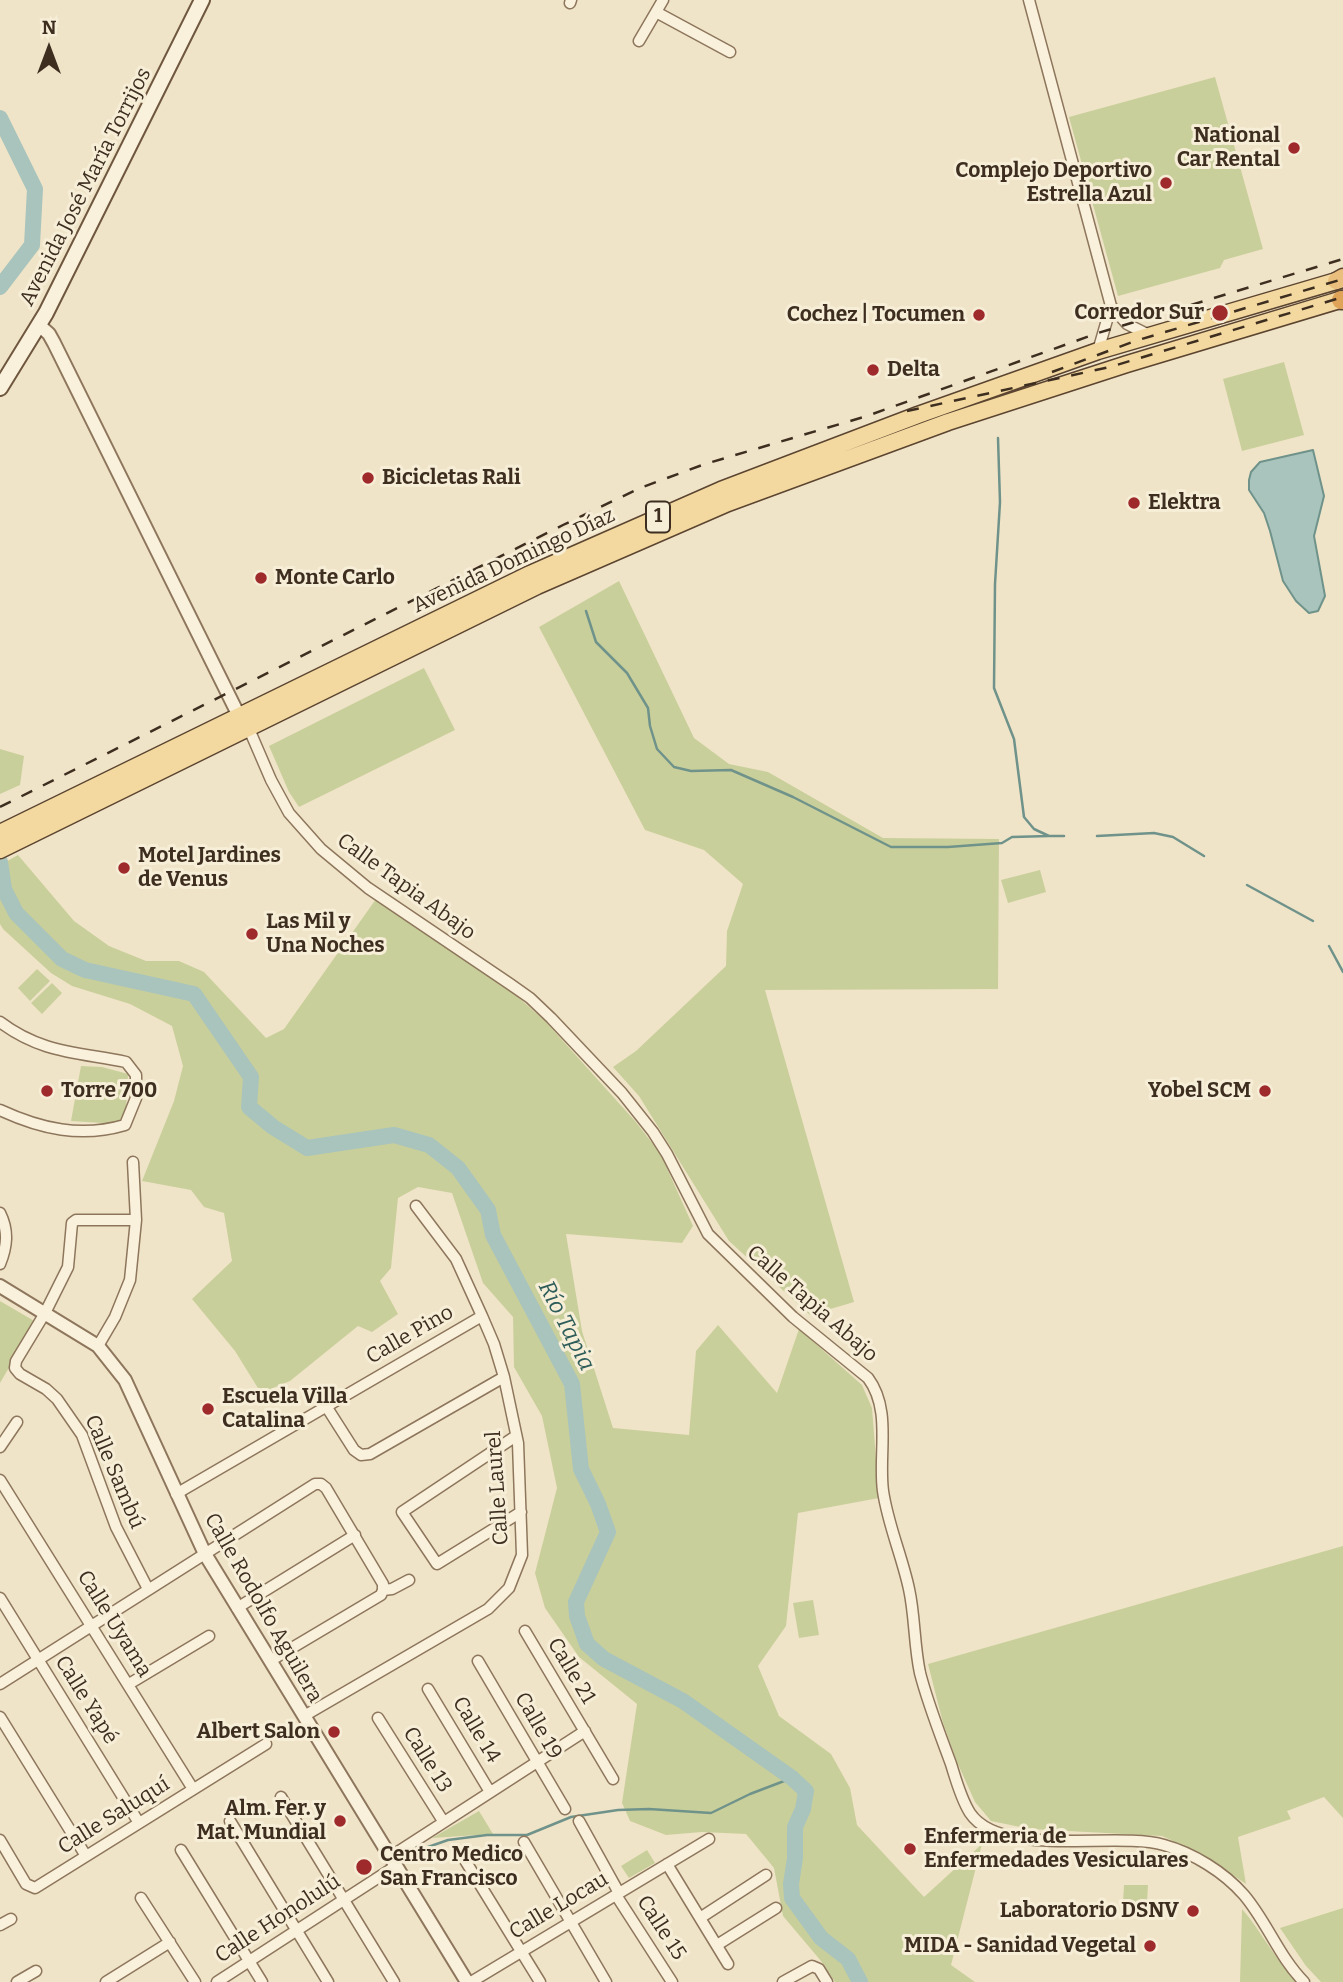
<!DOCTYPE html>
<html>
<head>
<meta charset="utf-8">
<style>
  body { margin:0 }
  #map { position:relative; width:1343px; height:1982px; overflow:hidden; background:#f0e4c8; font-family:Bitter,serif }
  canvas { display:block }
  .north { position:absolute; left:14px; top:14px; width:70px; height:70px; -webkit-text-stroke:5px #f7eed8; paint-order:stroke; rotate:0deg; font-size:19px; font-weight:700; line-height:28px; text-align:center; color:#3d2e20 }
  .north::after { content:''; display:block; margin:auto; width:24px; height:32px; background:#3d2e20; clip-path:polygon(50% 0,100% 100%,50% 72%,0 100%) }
</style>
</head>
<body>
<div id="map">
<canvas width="1343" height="1982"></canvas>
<div class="north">N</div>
</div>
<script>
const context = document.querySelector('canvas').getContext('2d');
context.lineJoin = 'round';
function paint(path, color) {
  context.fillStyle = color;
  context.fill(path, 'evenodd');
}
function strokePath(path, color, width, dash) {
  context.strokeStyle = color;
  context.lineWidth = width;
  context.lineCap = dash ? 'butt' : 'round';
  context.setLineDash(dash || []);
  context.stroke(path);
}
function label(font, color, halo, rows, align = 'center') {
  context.font = font + ' Bitter,serif';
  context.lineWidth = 6;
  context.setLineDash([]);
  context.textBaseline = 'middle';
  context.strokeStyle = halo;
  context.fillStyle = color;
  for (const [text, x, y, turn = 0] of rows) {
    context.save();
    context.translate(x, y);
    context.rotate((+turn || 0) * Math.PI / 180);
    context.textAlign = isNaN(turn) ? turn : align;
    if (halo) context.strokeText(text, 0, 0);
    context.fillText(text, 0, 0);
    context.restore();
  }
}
const green = new Path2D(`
  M 1215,77 L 1263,249 L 1224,260 L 1220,268 L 1118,296 L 1069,117 Z
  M 1284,362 L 1304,435 L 1242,451 L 1223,379 Z
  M 619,581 L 694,738 L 729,764 L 768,772 L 883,838 L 999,839 L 998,989 L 765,990 L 854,1302 L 810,1315 L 729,1241 L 639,1096 L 613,1067 L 636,1051 L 726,966 L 727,931 L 743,884 L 704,850 L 645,830 L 539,627 Z
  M 424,668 L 455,730 L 299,807 L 289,792 L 269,746 Z
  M 0,749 L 24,756 L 20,785 L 0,794 Z
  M 18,855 L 74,921 L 109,946 L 146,961 L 179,961 L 204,972 L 266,1038 L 284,1029 L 376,899 L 510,990 L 545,1021 L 635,1121 L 660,1153 L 693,1226 L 682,1243 L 566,1234 L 582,1331 L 613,1428 L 689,1435 L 696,1351 L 718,1325 L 777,1393 L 799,1329 L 862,1385 L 872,1408 L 879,1498 L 798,1513 L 786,1626 L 758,1666 L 779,1716 L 831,1754 L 850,1788 L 857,1825 L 924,1897 L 982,1844 L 951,1965 L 975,1982 L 835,1982 L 821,1961 L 783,1916 L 774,1868 L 746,1834 L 702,1832 L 666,1835 L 630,1821 L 622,1803 L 637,1704 L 579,1657 L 545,1608 L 535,1573 L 557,1488 L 542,1416 L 514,1367 L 513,1317 L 483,1283 L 452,1193 L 418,1187 L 398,1198 L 391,1268 L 380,1281 L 398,1314 L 372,1332 L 358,1326 L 290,1381 L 261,1393 L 235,1351 L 192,1299 L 232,1261 L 224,1213 L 204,1207 L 191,1190 L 142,1181 L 174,1101 L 183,1066 L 172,1026 L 130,1004 L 72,986 L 51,973 L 3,929 L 0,924 L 0,865 Z
  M 1040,870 L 1046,892 L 1008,903 L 1001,880 Z
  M 37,969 L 50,981 L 30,1001 L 18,988 Z
  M 52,983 L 62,993 L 42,1014 L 31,1003 Z
  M 81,1066 L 102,1067 L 128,1074 L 126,1110 L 118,1124 L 71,1121 Z
  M 0,1301 L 36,1322 L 0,1383 Z
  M 1343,1546 L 1343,1818 L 1324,1797 L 1287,1811 L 1291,1819 L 1238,1837 L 1246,1884 L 1200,1853 L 1162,1836 L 1030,1829 L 991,1821 L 975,1802 L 957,1762 L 943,1723 L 928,1664 Z
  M 813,1600 L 819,1635 L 799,1638 L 793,1603 Z
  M 479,1811 L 493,1834 L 432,1838 Z
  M 647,1850 L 655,1863 L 629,1878 L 621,1866 Z
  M 1124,1885 L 1148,1885 L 1147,1903 L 1123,1903 Z
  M 1343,1908 L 1343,1982 L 1321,1982 L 1306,1966 L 1280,1928 Z
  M 1242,1909 C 1262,1932 1275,1960 1297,1982 L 1240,1982 Z`);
const water = new Path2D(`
  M 1313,450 L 1324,496 L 1314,536 L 1325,596 L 1318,611 L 1309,613 L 1296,601 L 1283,581 L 1270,531 L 1264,513 L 1249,490 L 1249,480 L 1251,472 L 1260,462 Z`);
const stream = new Path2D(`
  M 998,438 L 1000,502 L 995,584 L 994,688 L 1014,739 L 1024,817 L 1034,829 L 1049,836 L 1064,836
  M 586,611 L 596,642 L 627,673 L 648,708 L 650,726 L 657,749 L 674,767 L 691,771 L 731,770 L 793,797 L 891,847 L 948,847 L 1002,843 L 1012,837 L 1049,836
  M 1097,836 L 1154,833 L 1173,837 L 1204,856
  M 1247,885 L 1313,921
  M 1329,946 L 1343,972
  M 411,1853 L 448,1840 L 487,1835 L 527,1835 L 571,1817 L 618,1810 L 649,1809 L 711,1813 L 750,1794 L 792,1778`);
const river = new Path2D(`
  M 0,118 L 35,189 L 32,245 L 0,287
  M 0,862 L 4,889 L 16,913 L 62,959 L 85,970 L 194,994 L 251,1077 L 249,1107 L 273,1127 L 307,1148 L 394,1135 L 429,1145 L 458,1168 L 488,1210 L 493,1235 L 572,1384 L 581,1469 L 598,1504 L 608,1532 L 576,1602 L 577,1616 L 587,1644 L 604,1659 L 683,1701 L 792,1778 L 806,1791 L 803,1809 L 795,1827 L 795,1858 L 791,1884 L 792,1898 L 821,1938 L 848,1959 L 860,1982`);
const minor = new Path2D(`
  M 1029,0 L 1111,306 L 1127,324 L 1149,335
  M 570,3 L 571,0
  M 656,12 L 730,52
  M 639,41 L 663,0
  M 1098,351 L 1111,306
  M 249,729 L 271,780 L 289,813 L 321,849 L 368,888 L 510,984 L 530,998 L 551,1018 L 622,1093 L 653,1132 L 667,1154 L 708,1234 L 793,1317 L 868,1378 C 892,1410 878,1454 883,1491 C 888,1525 902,1556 909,1589 C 915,1616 914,1645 920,1673 C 928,1704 940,1734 951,1764 C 956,1780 961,1799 970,1813 C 1001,1859 1115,1831 1164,1845 C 1193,1853 1224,1872 1244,1895 C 1267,1922 1279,1957 1304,1982
  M 0,1022 C 41,1053 77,1052 126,1062 L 136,1075 L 136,1098 L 125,1125 C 81,1138 41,1129 0,1110
  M 0,1213 C 9,1231 7,1247 0,1264
  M 136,1220 L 76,1220 L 72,1223 L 68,1267 L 45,1313 L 16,1361 L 15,1368 L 20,1374 L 46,1389 L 57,1399 L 82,1435 L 116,1527 L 148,1589
  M 98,1346 L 115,1317 L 130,1280 L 136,1220 L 133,1162
  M 326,1406 L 354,1450 L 361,1455 L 370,1454 L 504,1377
  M 516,1436 L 402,1512 L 437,1564 L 521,1512
  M 0,1447 L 17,1422
  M 0,1480 L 193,1789
  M 176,1494 L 482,1316
  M 0,1598 L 139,1823
  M 237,1608 L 355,1535
  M 525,1631 L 613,1779
  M 270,1661 L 381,1595 L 383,1590 L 392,1589 L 409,1580
  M 478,1661 L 565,1809
  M 0,1684 L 315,1484 L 321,1484 L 326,1488 L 383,1584 L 383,1590
  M 129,1684 L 209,1636
  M 428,1689 L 490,1792
  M 304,1716 L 488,1609 L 509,1588 L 522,1555 L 518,1443 L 504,1377 L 494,1344 L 482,1316 L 456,1259 L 416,1206
  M 0,1717 L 86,1856
  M 378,1718 L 443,1821
  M 281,1797 L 394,1982
  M 230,1821 L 328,1982
  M 579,1821 L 619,1893
  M 0,1840 L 26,1884 L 35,1888 L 266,1744
  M 524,1842 L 606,1982
  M 181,1850 L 262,1982
  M 390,1857 L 585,1731
  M 463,1857 L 540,1982
  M 667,1864 L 728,1964
  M 616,1895 L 672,1982
  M 141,1898 L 195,1982
  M 700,1918 L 766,1875
  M 0,1925 L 11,1919
  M 717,1945 L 776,1908
  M 17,1982 L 36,1971
  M 106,1982 L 170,1942
  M 217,1982 L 396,1866
  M 471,1982 L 709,1839
  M 783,1982 L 812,1966 L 819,1969 L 827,1982`);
const tertiary = new Path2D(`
  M 39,325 L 49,334 L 54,343 L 239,716
  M 0,1286 L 98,1346 L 125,1380 L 205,1554 L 467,1982`);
const secondary = new Path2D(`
  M 0,388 L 46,313 L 202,0`);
const primary = new Path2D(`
  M 0,833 L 530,574 L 721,490 L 918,415 L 1098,351 L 1343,279
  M 0,850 L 537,586 L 728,503 L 948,422 L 1127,364 L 1343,299`);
const trunk = new Path2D(`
  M 1336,281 L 1343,277`);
const motorway = new Path2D(`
  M 1341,300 L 1343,300`);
const rail = new Path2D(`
  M 1052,372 L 1135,341 L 1343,279
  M 907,411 L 1110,367 L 1343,297
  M 0,807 L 563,525 L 640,488 L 705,464 L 867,416 L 1098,333 L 1343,259`);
const markers = [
  [1294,148,7,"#9e2a2b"],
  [1166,183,7,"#9e2a2b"],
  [1220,313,9,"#9e2a2b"],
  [979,315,7,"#9e2a2b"],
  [873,370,7,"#9e2a2b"],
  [368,478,7,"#9e2a2b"],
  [1134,503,7,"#9e2a2b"],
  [261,578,7,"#9e2a2b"],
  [124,868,7,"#9e2a2b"],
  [252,934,7,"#9e2a2b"],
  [47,1091,7,"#9e2a2b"],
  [1265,1091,7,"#9e2a2b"],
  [208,1409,7,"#9e2a2b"],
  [334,1732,7,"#9e2a2b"],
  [340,1821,7,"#9e2a2b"],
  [910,1849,7,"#9e2a2b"],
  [364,1867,9,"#9e2a2b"],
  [1193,1911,7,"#9e2a2b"],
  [1150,1946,7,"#9e2a2b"]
];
const shields = [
  [658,517,24]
];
const shieldNames = [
  ["1",658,517]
];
const poiNames = [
  ["National",1280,136,"right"],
  ["Car Rental",1280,160,"right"],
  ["Complejo Deportivo",1152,171,"right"],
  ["Estrella Azul",1152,195,"right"],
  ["Corredor Sur",1204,313,"right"],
  ["Cochez | Tocumen",965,315,"right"],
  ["Delta",887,370],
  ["Bicicletas Rali",382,478],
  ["Elektra",1148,503],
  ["Monte Carlo",275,578],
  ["Motel Jardines",138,856],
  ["de Venus",138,880],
  ["Las Mil y",266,922],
  ["Una Noches",266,946],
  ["Torre 700",61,1091],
  ["Yobel SCM",1251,1091,"right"],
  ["Escuela Villa",222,1397],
  ["Catalina",222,1421],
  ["Albert Salon",320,1732,"right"],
  ["Alm. Fer. y",326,1809,"right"],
  ["Mat. Mundial",326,1833,"right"],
  ["Enfermeria de",924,1837],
  ["Enfermedades Vesiculares",924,1861],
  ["Centro Medico",380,1855],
  ["San Francisco",380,1879],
  ["Laboratorio DSNV",1179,1911,"right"],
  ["MIDA - Sanidad Vegetal",1136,1946,"right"]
];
const streetNames = [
  ["Avenida José María Torrijos",86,187,-63],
  ["Avenida Domingo Díaz",514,561,-25],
  ["Calle Tapia Abajo",406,887,36],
  ["Calle Tapia Abajo",812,1304,41],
  ["Calle Pino",410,1335,-30],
  ["Calle Sambú",114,1472,67],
  ["Calle Laurel",498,1488,-94],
  ["Calle Rodolfo Aguilera",263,1608,60],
  ["Calle Uyama",114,1624,58],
  ["Calle 21",571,1671,59],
  ["Calle Yapé",86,1700,58],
  ["Calle 19",538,1726,60],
  ["Calle 14",476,1730,59],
  ["Calle 13",427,1760,58],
  ["Calle Saluquí",114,1816,-32],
  ["Calle Locau",559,1906,-31],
  ["Calle Honolulú",278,1919,-33],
  ["Calle 15",661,1928,57]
];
const waterNames = [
  ["Río Tapia",566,1326,63]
];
paint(green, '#c9cf9b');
paint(water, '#a9c4bc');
strokePath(water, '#6f938a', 2);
strokePath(stream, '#6f938a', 2.5);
strokePath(river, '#a9c4bc', 16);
strokePath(minor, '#8d765c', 13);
strokePath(tertiary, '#8d765c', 16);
strokePath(secondary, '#6f573f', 18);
strokePath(primary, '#5b4430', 19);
strokePath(trunk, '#5b4430', 19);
strokePath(motorway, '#5b4430', 21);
strokePath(minor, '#faf1dc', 10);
strokePath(tertiary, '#faf1dc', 12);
strokePath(secondary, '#faf1dc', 14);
strokePath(primary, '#f3d9a0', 16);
strokePath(trunk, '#eabe7c', 16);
strokePath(motorway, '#e0a458', 18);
strokePath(rail, '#3d2e20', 2.5, [12, 12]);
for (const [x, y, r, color] of markers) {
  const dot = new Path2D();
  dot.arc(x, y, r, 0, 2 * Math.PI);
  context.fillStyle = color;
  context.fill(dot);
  strokePath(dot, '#f7eed8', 2.5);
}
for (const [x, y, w] of shields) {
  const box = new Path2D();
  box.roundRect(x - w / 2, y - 15.5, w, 31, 5);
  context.fillStyle = '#f7eed8';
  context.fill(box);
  strokePath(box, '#3d2e20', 2);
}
label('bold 19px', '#3d2e20', null, shieldNames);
label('bold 21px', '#3d2e20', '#f7eed8', poiNames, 'left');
label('21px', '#3d2e20', '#f7eed8', streetNames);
label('italic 23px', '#2f5d5a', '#f7eed8', waterNames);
</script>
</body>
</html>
